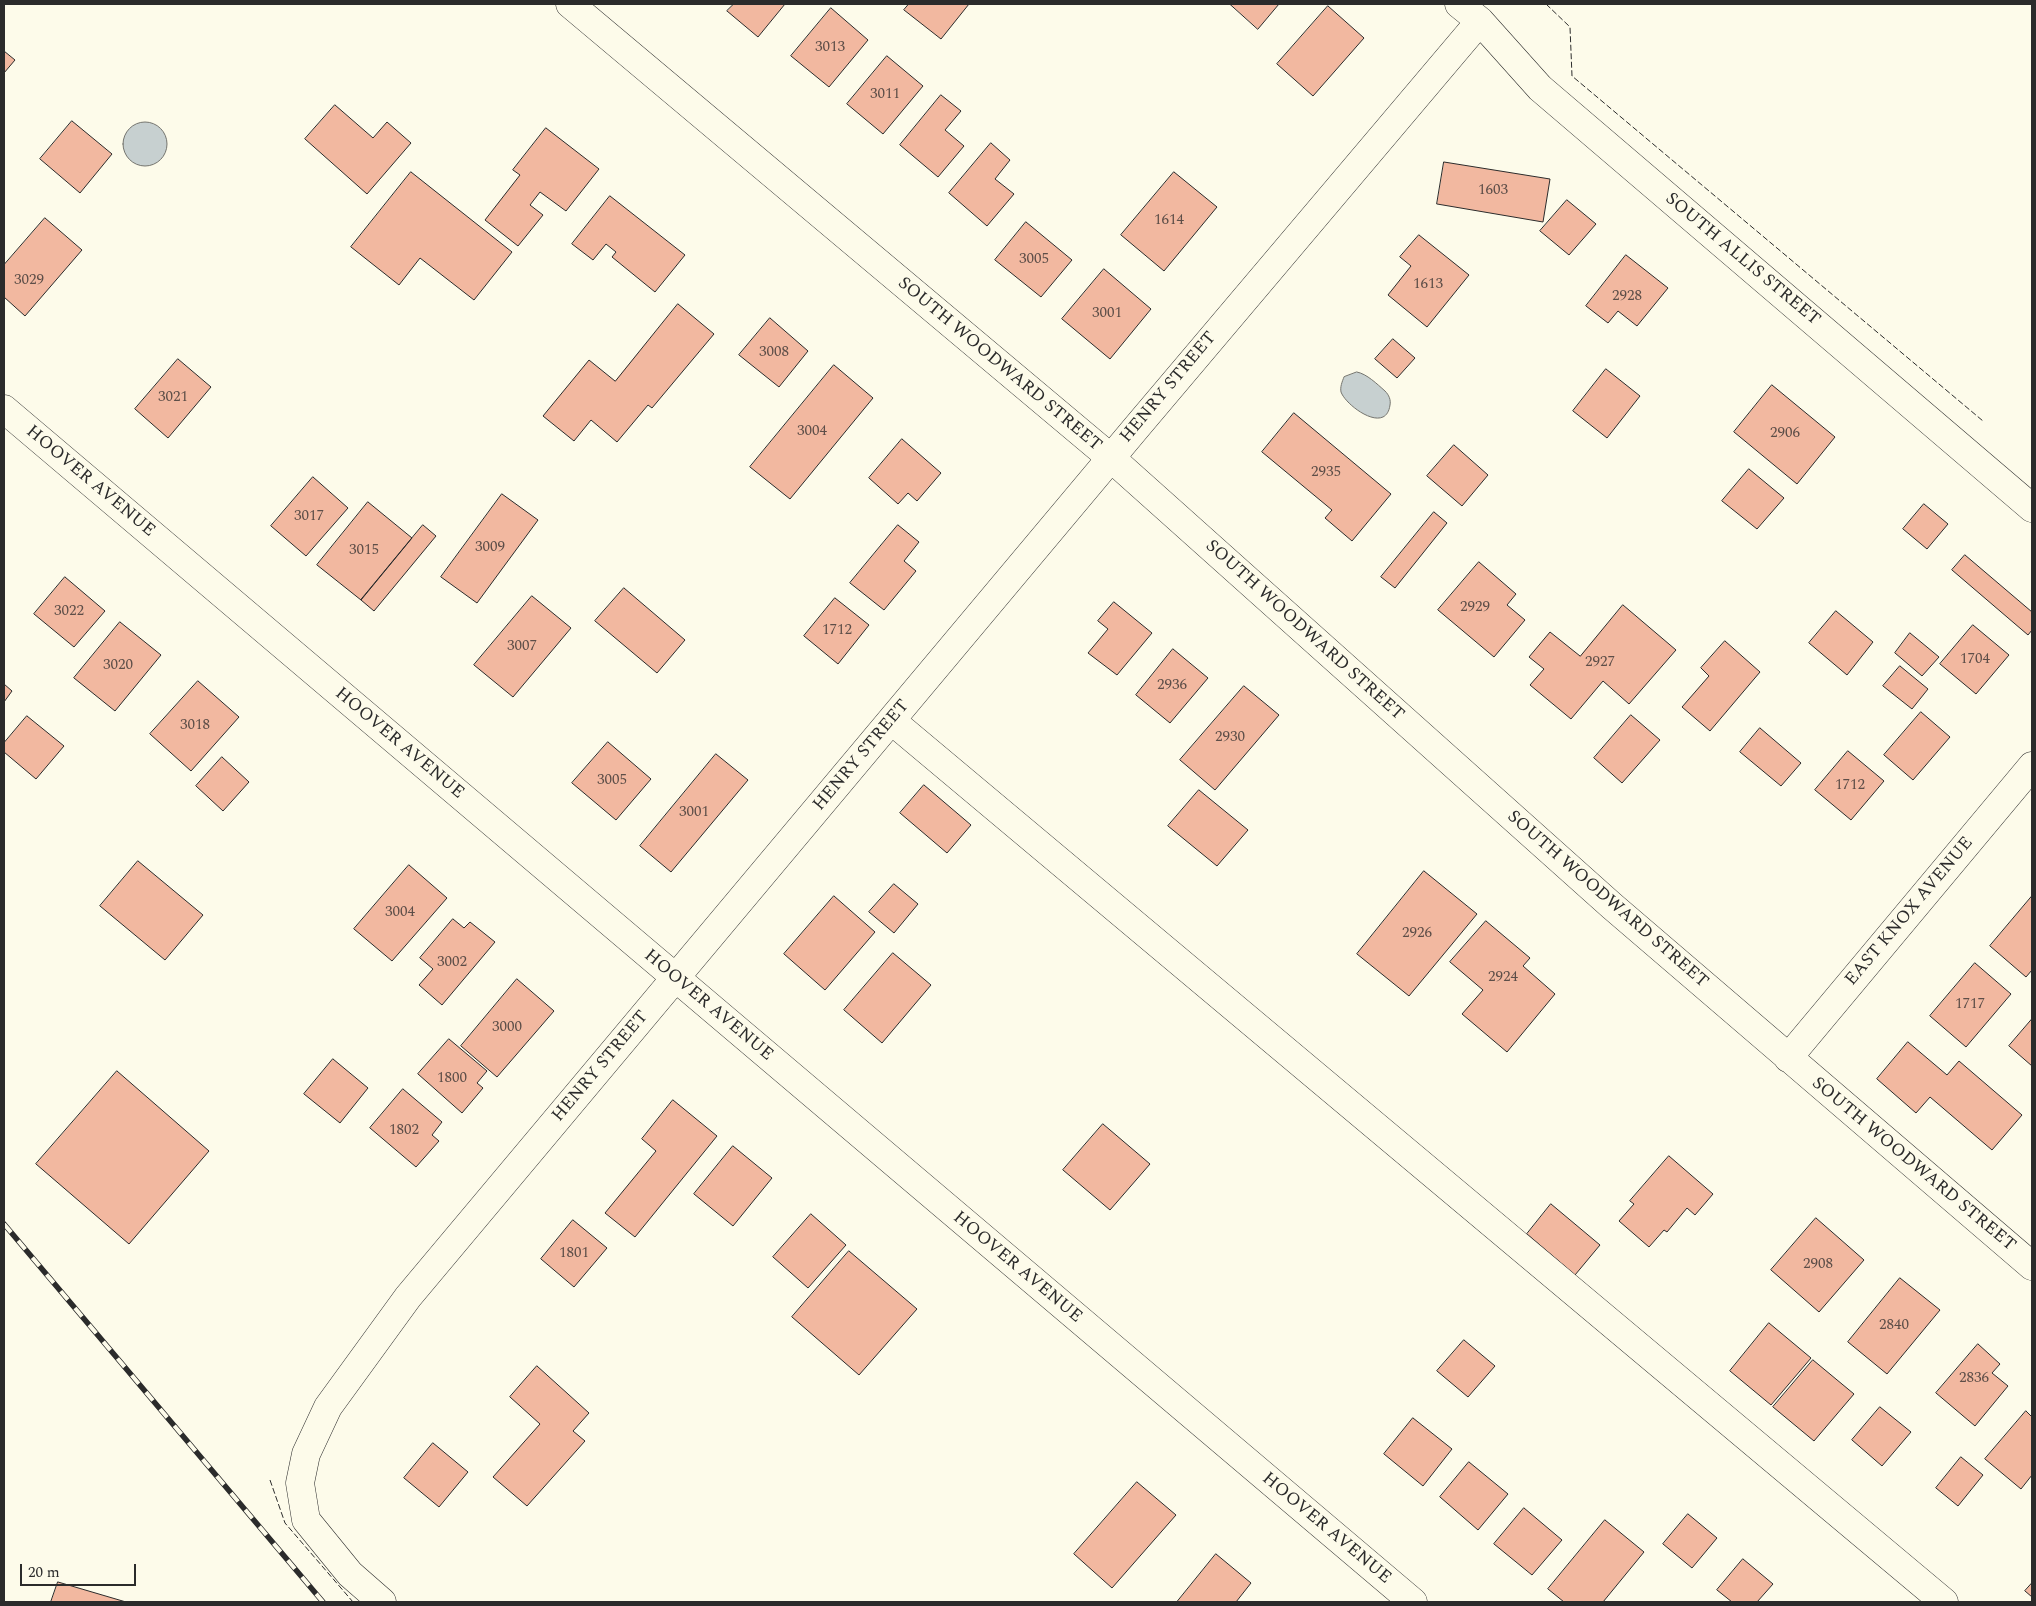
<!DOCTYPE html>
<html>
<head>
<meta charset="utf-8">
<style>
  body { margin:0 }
  #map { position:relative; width:2036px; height:1606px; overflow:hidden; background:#fdfbea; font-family:Spectral,serif }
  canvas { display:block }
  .frame { position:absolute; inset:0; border:5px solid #2b2b2b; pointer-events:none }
  .scale { position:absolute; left:20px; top:1564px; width:116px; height:22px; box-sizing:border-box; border:2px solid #2b2b2b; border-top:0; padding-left:6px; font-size:15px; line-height:18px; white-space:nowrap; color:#2b2b2b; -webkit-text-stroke:4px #fdfbea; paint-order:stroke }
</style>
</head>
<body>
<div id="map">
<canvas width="2036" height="1606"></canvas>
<div class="frame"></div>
<div class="scale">20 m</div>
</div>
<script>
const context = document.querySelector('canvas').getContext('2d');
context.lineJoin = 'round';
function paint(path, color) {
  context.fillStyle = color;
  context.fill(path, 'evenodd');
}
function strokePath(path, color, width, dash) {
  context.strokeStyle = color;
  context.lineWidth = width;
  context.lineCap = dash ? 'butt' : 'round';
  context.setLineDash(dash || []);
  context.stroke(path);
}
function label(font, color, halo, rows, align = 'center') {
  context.font = font + ' Spectral,serif';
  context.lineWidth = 4;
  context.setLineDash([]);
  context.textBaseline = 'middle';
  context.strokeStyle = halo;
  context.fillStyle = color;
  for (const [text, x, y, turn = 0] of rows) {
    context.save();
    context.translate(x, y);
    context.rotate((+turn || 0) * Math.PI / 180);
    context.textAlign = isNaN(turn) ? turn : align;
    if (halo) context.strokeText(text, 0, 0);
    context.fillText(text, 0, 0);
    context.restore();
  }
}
const water = new Path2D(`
  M123 144a22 22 0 1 1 44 0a22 22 0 1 1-44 0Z
  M 1357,372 C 1367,374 1377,384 1385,391 C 1389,395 1391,400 1390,405 C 1386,435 1346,406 1341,392 C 1340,387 1342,382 1344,377 Z`);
const building = new Path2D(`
  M 734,4 L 785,4 L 758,37 L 727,11 Z
  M 909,4 L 969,4 L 941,39 L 904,10 Z
  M 1230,4 L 1279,4 L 1258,29 Z
  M 1328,6 L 1364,38 L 1313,96 L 1277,64 Z
  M 831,8 L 868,40 L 829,87 L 791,56 Z
  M 4,51 L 15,60 L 4,73 Z
  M 887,56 L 923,86 L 883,134 L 847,104 Z
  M 941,95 L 961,111 L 945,130 L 964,146 L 938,177 L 900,145 Z
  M 335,105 L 373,138 L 387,122 L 411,143 L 367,194 L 305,139 Z
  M 72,121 L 112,154 L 80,193 L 40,159 Z
  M 546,128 L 599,169 L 566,211 L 540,192 L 530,205 L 543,215 L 518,246 L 485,220 L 520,175 L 513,170 Z
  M 991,143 L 1010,160 L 995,179 L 1014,194 L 987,226 L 949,193 Z
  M 1444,162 L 1550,179 L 1543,222 L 1437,204 Z
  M 411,172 L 512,252 L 474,300 L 420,258 L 399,285 L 351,247 Z
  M 1174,172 L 1217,207 L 1164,271 L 1121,235 Z
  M 610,196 L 685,255 L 655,292 L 612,257 L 616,252 L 606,244 L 593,260 L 572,244 Z
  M 1567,200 L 1596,224 L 1569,255 L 1540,231 Z
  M 45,218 L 82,250 L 25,316 L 4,297 L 4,265 Z
  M 1026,222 L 1072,260 L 1041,297 L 995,260 Z
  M 1419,235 L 1469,275 L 1427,327 L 1388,295 L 1411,266 L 1400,257 Z
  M 1626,255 L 1668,288 L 1637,326 L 1618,311 L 1608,323 L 1586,306 Z
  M 1104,269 L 1151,309 L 1110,359 L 1062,319 Z
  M 678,304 L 714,334 L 652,408 L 648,405 L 617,442 L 591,420 L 574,441 L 543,416 L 589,360 L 615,381 Z
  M 770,318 L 808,351 L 779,387 L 739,355 Z
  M 1393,339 L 1415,358 L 1397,378 L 1375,359 Z
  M 178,359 L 211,387 L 168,438 L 135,409 Z
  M 834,365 L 873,398 L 790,499 L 750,467 Z
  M 1606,369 L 1640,396 L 1607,438 L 1573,411 Z
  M 1772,385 L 1835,437 L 1797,484 L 1734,432 Z
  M 1294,413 L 1391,494 L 1352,541 L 1325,518 L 1332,510 L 1262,452 Z
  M 902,439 L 941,473 L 917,501 L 908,493 L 898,504 L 869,478 Z
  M 1454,445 L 1488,475 L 1462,506 L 1427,476 Z
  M 1749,469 L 1784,498 L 1757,529 L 1722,501 Z
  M 313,477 L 348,508 L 306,556 L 271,526 Z
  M 502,494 L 538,520 L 477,603 L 441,577 Z
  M 368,502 L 412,538 L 361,600 L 317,565 Z
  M 1924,504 L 1948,524 L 1927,549 L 1903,529 Z
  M 1434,512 L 1447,523 L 1395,588 L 1381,577 Z
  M 423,525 L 436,536 L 374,611 L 361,600 Z
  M 898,525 L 919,542 L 904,561 L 916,571 L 884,610 L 850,583 Z
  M 1965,555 L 2032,612 L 2032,630 L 2028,635 L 1952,570 Z
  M 1479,562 L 1516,594 L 1507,605 L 1525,620 L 1494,657 L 1438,610 Z
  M 65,577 L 105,611 L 74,647 L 34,614 Z
  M 624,588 L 685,640 L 657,673 L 595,621 Z
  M 532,596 L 571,628 L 513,697 L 474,665 Z
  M 835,598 L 869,625 L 838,664 L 804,636 Z
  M 1114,602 L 1152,633 L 1117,675 L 1088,653 L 1108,629 L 1098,621 Z
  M 1623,605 L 1676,650 L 1629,704 L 1603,681 L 1571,719 L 1530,685 L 1544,669 L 1529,657 L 1550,632 L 1580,656 Z
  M 1836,611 L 1873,642 L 1847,675 L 1809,643 Z
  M 120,622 L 161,655 L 115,711 L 74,678 Z
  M 1973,625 L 2009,655 L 1976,694 L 1940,664 Z
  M 1910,633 L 1939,657 L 1922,676 L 1895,653 Z
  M 1725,641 L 1760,672 L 1710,731 L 1682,707 L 1709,676 L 1701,668 Z
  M 1173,649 L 1208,678 L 1170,723 L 1136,695 Z
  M 1900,666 L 1928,689 L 1912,709 L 1883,686 Z
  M 198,681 L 239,717 L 191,771 L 150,734 Z
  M 4,684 L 12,691 L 4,702 Z
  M 1244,686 L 1279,715 L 1215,790 L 1180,760 Z
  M 1921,712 L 1950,737 L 1913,780 L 1884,755 Z
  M 1631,715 L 1660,740 L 1622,783 L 1594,758 Z
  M 27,716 L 64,746 L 36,779 L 4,752 L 4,743 Z
  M 1760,728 L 1801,763 L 1781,786 L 1740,752 Z
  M 608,742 L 651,779 L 616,820 L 572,783 Z
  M 1848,751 L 1884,781 L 1851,820 L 1815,790 Z
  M 716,754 L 748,780 L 671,872 L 640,846 Z
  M 222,757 L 249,782 L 223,811 L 196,786 Z
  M 924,785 L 971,825 L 947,853 L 900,813 Z
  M 1199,790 L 1248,830 L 1217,866 L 1168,826 Z
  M 138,861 L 203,915 L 165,960 L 100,906 Z
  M 409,865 L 447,898 L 392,961 L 354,929 Z
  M 1424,871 L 1477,914 L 1409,996 L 1357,954 Z
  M 894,884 L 918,904 L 894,933 L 869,912 Z
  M 834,896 L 875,932 L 825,990 L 784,954 Z
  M 2032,896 L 2032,970 L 2026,977 L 1990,946 Z
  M 453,919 L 464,928 L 470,922 L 495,942 L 442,1005 L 419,985 L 433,969 L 420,958 Z
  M 1486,921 L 1530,958 L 1523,966 L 1555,994 L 1507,1052 L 1462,1014 L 1483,990 L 1450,962 Z
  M 893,953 L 931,985 L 882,1043 L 844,1010 Z
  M 1975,963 L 2011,994 L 1966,1047 L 1930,1016 Z
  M 517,979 L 554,1011 L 497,1077 L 461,1046 Z
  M 2032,1019 L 2032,1066 L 2009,1046 Z
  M 449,1039 L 487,1071 L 477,1083 L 483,1088 L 462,1113 L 418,1074 Z
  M 1908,1042 L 1947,1075 L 1959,1061 L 2022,1115 L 1992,1150 L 1930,1097 L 1916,1113 L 1877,1079 Z
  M 333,1059 L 368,1088 L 340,1123 L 304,1094 Z
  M 117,1071 L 209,1151 L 129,1244 L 36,1164 Z
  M 403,1089 L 442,1122 L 432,1135 L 439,1141 L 416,1167 L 370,1128 Z
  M 673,1100 L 717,1136 L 635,1237 L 605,1213 L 656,1151 L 642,1139 Z
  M 1103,1124 L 1150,1164 L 1110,1210 L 1063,1170 Z
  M 733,1146 L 772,1178 L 733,1226 L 694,1194 Z
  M 1669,1156 L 1713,1194 L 1695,1215 L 1687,1208 L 1667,1232 L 1664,1230 L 1649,1247 L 1619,1221 L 1634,1204 L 1630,1201 Z
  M 1551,1204 L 1600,1245 L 1575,1275 L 1527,1234 Z
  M 811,1214 L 846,1245 L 808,1288 L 773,1257 Z
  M 1816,1218 L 1864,1260 L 1819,1312 L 1771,1270 Z
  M 573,1220 L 607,1248 L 574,1287 L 541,1259 Z
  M 849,1251 L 917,1309 L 859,1375 L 792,1317 Z
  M 1900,1278 L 1940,1310 L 1887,1374 L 1848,1342 Z
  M 1769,1323 L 1811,1358 L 1771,1405 L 1730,1371 Z
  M 1464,1340 L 1495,1366 L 1468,1397 L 1437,1371 Z
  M 1978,1344 L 2000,1364 L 1992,1373 L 2008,1386 L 1975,1426 L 1936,1393 Z
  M 1813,1360 L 1854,1394 L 1814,1441 L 1773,1407 Z
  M 537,1366 L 589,1413 L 573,1431 L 585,1441 L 527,1506 L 493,1477 L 540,1424 L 510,1397 Z
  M 1880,1407 L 1911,1432 L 1882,1466 L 1852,1440 Z
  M 2026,1411 L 2032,1417 L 2032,1475 L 2021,1489 L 1985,1459 Z
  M 1413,1418 L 1452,1449 L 1423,1486 L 1384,1454 Z
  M 433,1443 L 468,1472 L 439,1507 L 404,1478 Z
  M 1961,1457 L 1983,1475 L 1958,1506 L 1936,1488 Z
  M 1469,1462 L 1508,1494 L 1478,1530 L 1440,1497 Z
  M 1137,1482 L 1176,1515 L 1112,1588 L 1074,1554 Z
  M 1524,1508 L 1562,1540 L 1532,1575 L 1494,1544 Z
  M 1688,1514 L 1717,1538 L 1692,1568 L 1663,1544 Z
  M 1605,1520 L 1644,1552 L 1603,1602 L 1564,1602 L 1548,1589 Z
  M 1216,1554 L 1251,1583 L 1236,1602 L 1177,1602 Z
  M 1743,1559 L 1773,1584 L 1757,1602 L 1732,1602 L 1717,1590 Z
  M 58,1582 L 126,1602 L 51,1602 Z
  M 2032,1583 L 2032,1597 L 2025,1591 Z`);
const minor = new Path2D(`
  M 570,4 L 1111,458 L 1612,906 L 2032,1266
  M 1459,4 L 1480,21 L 1540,88 L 2032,508
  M 4,409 L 1413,1602
  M 892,721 L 1944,1602
  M 1788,1058 L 2032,766
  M 382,1602 L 350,1574 L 306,1520 L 300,1483 L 306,1454 L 328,1407 L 408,1297 L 1136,428 L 1480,21`);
const rail = new Path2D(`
  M 4,1224 L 323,1602`);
const fence = new Path2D(`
  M 1546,4 L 1570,27 L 1572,76 L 1983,421
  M 270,1480 L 285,1523 L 353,1602`);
const numberNames = [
  ["3013",830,48],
  ["3011",885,95],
  ["1603",1493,191],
  ["1614",1169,221],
  ["3005",1034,260],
  ["3029",29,281],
  ["1613",1428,285],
  ["2928",1627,297],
  ["3001",1107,314],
  ["3008",774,353],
  ["3021",173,398],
  ["3004",812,432],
  ["2906",1785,434],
  ["2935",1326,473],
  ["3017",309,517],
  ["3009",490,548],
  ["3015",364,551],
  ["2929",1475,608],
  ["3022",69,612],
  ["1712",837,631],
  ["3007",522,647],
  ["1704",1975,660],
  ["2927",1600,663],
  ["3020",118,666],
  ["2936",1172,686],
  ["3018",195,726],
  ["2930",1230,738],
  ["3005",612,781],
  ["1712",1850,786],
  ["3001",694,813],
  ["3004",400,913],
  ["2926",1417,934],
  ["3002",452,963],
  ["2924",1503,978],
  ["1717",1970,1005],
  ["3000",507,1028],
  ["1800",452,1079],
  ["1802",404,1131],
  ["1801",574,1254],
  ["2908",1818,1265],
  ["2840",1894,1326],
  ["2836",1974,1379]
];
const streetNames = [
  ["SOUTH ALLIS STREET",1742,260,40],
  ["SOUTH WOODWARD STREET",999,365,40],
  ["HENRY STREET",1169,388,-50],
  ["HOOVER AVENUE",90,482,40],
  ["SOUTH WOODWARD STREET",1304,631,42],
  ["HOOVER AVENUE",399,744,40],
  ["HENRY STREET",862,756,-50],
  ["SOUTH WOODWARD STREET",1607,900,41],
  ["EAST KNOX AVENUE",1910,912,-50],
  ["HOOVER AVENUE",708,1006,40],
  ["HENRY STREET",601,1067,-50],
  ["SOUTH WOODWARD STREET",1913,1165,40],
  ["HOOVER AVENUE",1017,1268,40],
  ["HOOVER AVENUE",1326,1529,40]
];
paint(water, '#c7d0d0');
strokePath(water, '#74746e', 1);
paint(building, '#f2b8a0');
strokePath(building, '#2b2b2b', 1);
strokePath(minor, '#2b2b2b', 29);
strokePath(minor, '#fdfbea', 28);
strokePath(rail, '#2b2b2b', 5.5);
strokePath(rail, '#fdfbea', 4, [11]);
strokePath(fence, '#2b2b2b', 1, [6, 2.5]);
label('15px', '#5d4e48', null, numberNames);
label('18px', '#2b2b2b', '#fdfbea', streetNames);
</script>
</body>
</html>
